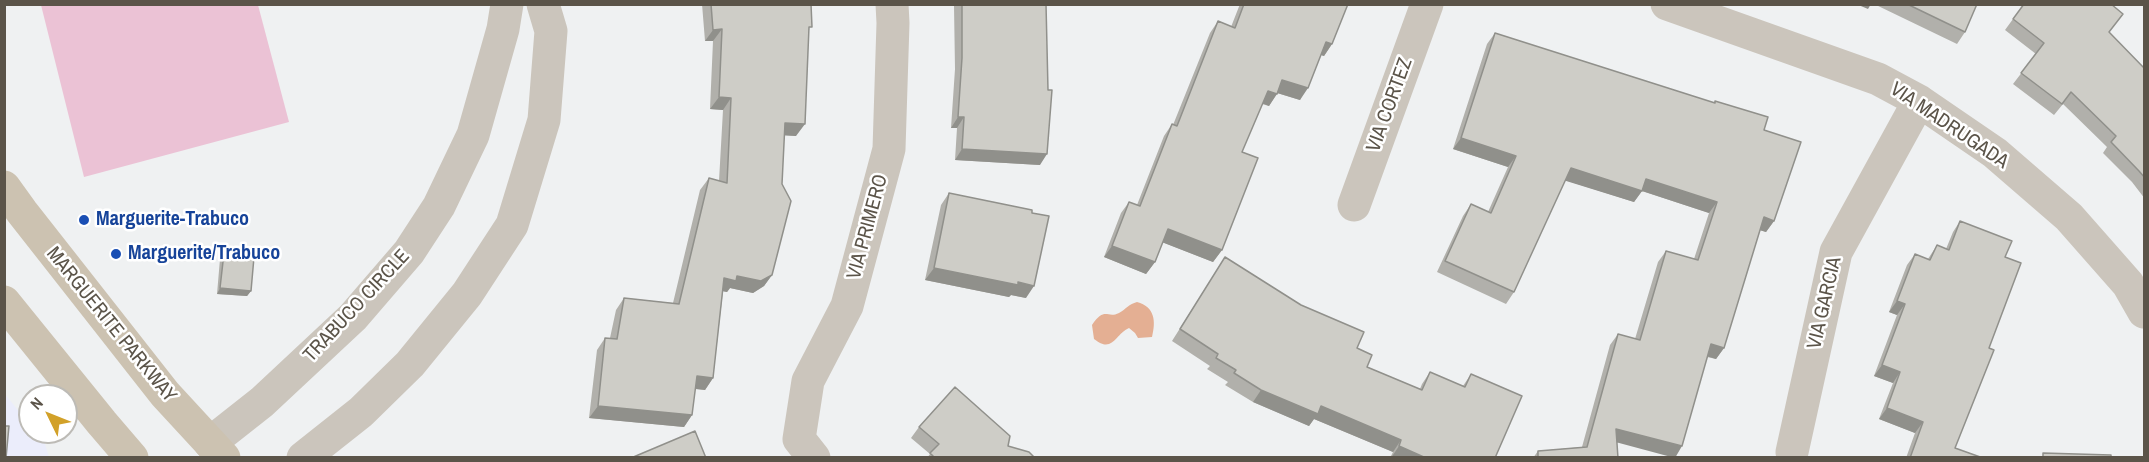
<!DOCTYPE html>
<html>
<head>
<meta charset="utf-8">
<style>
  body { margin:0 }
  #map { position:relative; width:2149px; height:462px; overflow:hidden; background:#eff1f2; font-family:"Archivo Narrow",sans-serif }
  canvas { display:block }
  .frame { position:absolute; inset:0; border:6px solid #5b5449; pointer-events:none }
  .north { position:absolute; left:18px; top:384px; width:60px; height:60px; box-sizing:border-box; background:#fff; border:2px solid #bdbbb6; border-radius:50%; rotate:313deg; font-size:16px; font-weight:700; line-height:24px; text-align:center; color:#5b5449 }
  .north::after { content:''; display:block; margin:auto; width:21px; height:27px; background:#d2a129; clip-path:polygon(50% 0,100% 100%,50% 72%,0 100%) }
</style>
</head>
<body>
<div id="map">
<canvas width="2149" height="462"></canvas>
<div class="frame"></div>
<div class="north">N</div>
</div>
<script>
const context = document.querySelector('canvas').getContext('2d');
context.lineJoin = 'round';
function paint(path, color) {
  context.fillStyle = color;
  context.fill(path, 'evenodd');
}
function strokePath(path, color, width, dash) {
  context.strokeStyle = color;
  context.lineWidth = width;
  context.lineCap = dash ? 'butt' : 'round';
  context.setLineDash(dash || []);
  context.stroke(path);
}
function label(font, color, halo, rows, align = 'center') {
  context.font = font + ' "Archivo Narrow",sans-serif';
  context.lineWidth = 5;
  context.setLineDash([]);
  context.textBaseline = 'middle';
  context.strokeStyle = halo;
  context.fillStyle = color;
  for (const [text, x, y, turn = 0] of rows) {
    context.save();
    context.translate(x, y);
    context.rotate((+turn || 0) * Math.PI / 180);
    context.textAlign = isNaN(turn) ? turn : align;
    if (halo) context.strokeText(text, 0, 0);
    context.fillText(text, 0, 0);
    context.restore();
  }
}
const commercial = new Path2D(`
  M 4,393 L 30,425 L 30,432 L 35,432 L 45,444 L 49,457 L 5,457 Z`);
const green = new Path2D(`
  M 41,5 L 258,5 L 289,122 L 84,177 Z`);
const water = new Path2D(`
  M 1137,302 C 1155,307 1156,321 1152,337 L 1138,338 L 1135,333 L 1129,328 C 1115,334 1113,354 1094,339 L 1092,325 C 1105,306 1107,319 1119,313 C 1126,309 1129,304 1137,302 Z`);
const minor = new Path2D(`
  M 1667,4 L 1878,79 L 1919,101 L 1995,153 L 2069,217 L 2128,284 L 2144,312
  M 1354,205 L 1427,4
  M 210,443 L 262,402 L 353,317 L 409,252 L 439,206 L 473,135 L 503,29 L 507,4
  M 1792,452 L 1836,252 L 1919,101
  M 303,458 L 361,412 L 410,364 L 467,294 L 512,225 L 544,120 L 551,31 L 543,4
  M 814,458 L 799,439 L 808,381 L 847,306 L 889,149 L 893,23 L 892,4`);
const major = new Path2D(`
  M 4,187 L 22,212 L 165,394 L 224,458
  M 4,302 L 102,423 L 132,458`);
const wall = new Path2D(`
  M 702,4 L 811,4 L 809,31 L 796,136 L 784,135 L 772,275 L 764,286 L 753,293 L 730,288 L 727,292 L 723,291 L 713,378 L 705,390 L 695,389 L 692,415 L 684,427 L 589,418 L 597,350 L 605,338 L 610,338 L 616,310 L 624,298 L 673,303 L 700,190 L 709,178 L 719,181 L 723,110 L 710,109 L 713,41 L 705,41 Z
  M 955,4 L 1046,4 L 1040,165 L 955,160 L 957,128 L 951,128 L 955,69 L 954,6 Z
  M 1240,4 L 1348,4 L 1332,44 L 1324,56 L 1321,55 L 1300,100 L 1277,93 L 1269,106 L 1262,104 L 1242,152 L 1222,250 L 1213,262 L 1162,242 L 1155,262 L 1146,274 L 1104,257 L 1121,213 L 1129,202 L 1137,205 L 1164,136 L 1172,124 L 1173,125 L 1210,33 L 1218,21 L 1231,27 Z
  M 1874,4 L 1977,4 L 1965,32 L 1957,44 Z
  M 2013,19 L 2109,33 L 2145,69 L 2145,199 L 2132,182 L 2103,153 L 2107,147 L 2063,104 L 2054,115 L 2013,84 L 2036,54 L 2005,30 Z
  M 1495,33 L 1714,103 L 1715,101 L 1764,130 L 1774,221 L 1766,232 L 1760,230 L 1724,348 L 1716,359 L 1707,357 L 1617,443 L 1618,458 L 1533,458 L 1538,451 L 1582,447 L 1610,345 L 1618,334 L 1635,339 L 1658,262 L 1666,251 L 1694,259 L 1709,213 L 1642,191 L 1634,202 L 1565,180 L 1514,292 L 1506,304 L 1437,272 L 1463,216 L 1471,204 L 1488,212 L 1508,167 L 1453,149 L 1487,44 Z
  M 949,193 L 1026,298 L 1011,295 L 1009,297 L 925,280 L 941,205 Z
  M 1960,221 L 2005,257 L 1989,348 L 1955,448 L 1983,458 L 1906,458 L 1915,433 L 1879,419 L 1893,383 L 1874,376 L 1897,315 L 1889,312 L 1907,265 L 1915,254 L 1928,259 L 1937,245 L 1946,249 L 1953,232 Z
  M 224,253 L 251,291 L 247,296 L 217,294 L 220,259 Z
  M 1225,257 L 1357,348 L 1367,367 L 1420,389 L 1422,384 L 1430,372 L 1463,386 L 1471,374 L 1495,458 L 1390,458 L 1393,452 L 1314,419 L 1309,426 L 1253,402 L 1225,385 L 1228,382 L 1207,369 L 1210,366 L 1172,341 Z
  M 919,427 L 1008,446 L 1035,458 L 927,458 L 930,454 L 911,438 Z`);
const shadedWall = new Path2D(`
  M 1856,4 L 1871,4 L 1868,9 Z
  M 722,29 L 713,41 L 705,41 L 713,30 Z
  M 1326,42 L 1332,44 L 1324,56 L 1318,54 Z
  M 1282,80 L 1308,88 L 1300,100 L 1274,92 Z
  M 1268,91 L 1277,94 L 1269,106 L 1259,102 Z
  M 719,97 L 731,98 L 723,110 L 710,109 Z
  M 958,117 L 964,117 L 957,128 L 951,128 Z
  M 785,123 L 805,124 L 796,136 L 777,135 Z
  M 1461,138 L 1516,156 L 1508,167 L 1453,149 Z
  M 962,149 L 1047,154 L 1040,165 L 955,160 Z
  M 1571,168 L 1646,179 L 1717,202 L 1709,213 L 1642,191 L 1634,202 L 1563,180 Z
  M 1764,217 L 1774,221 L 1766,232 L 1756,229 Z
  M 1168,229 L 1222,250 L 1213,262 L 1159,241 Z
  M 1112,246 L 1155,262 L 1146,274 L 1104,257 Z
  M 934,268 L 1018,282 L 1034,286 L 1026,298 L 1011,295 L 1009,297 L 925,280 Z
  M 772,275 L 764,286 L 753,293 L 730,288 L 727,292 L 716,290 L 724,278 L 737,276 Z
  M 220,288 L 251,291 L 247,296 L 217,294 Z
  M 1897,301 L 1905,304 L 1897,315 L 1889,312 Z
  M 1711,344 L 1724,348 L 1716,359 L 1703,355 Z
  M 1882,365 L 1900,372 L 1893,383 L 1874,376 Z
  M 697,376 L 713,378 L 705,390 L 689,388 Z
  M 1261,390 L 1321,406 L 1401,440 L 1393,452 L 1314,419 L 1309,426 L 1253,402 Z
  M 598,406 L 692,415 L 684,427 L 589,418 Z
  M 1887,408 L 1923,422 L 1915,433 L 1879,419 Z
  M 1616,429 L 1682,446 L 1675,458 L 1608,440 Z
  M 1399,446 L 1426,458 L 1391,458 Z`);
const building = new Path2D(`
  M 711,4 L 811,4 L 812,27 L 809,27 L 805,124 L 785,123 L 782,184 L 791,201 L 772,275 L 761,281 L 737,276 L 736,281 L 724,278 L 713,378 L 697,376 L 692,415 L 598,406 L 605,338 L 617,339 L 624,298 L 679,304 L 709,178 L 727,183 L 731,98 L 719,97 L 722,29 L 713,30 Z
  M 962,4 L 1046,4 L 1048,90 L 1052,90 L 1047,154 L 962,149 L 964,117 L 958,117 L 962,58 Z
  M 1244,4 L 1348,4 L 1332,44 L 1326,42 L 1308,88 L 1282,80 L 1277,94 L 1268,91 L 1242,152 L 1258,158 L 1222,250 L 1168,229 L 1155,262 L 1112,246 L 1129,202 L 1140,206 L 1172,124 L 1177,126 L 1218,21 L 1235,28 Z
  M 1907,4 L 1977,4 L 1965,32 Z
  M 2024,4 L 2111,4 L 2123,14 L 2109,32 L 2145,69 L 2145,178 L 2139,171 L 2111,142 L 2116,136 L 2071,92 L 2062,104 L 2021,73 L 2044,43 L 2013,19 Z
  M 1495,33 L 1715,103 L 1715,101 L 1768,117 L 1764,130 L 1801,142 L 1774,221 L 1764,217 L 1724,348 L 1711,344 L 1682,446 L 1616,429 L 1618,458 L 1538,458 L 1538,451 L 1587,447 L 1618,334 L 1640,340 L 1666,251 L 1698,260 L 1717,202 L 1646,179 L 1642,191 L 1571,168 L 1514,292 L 1445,261 L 1471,204 L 1491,213 L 1516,156 L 1461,138 Z
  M 949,193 L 1032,210 L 1032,213 L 1049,216 L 1034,286 L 1018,282 L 1018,285 L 934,268 Z
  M 1960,221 L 2012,241 L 2005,257 L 2021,263 L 1989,348 L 1994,350 L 1955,448 L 1983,458 L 1910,458 L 1923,422 L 1887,408 L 1900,372 L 1882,365 L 1905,304 L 1897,301 L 1915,254 L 1930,260 L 1937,245 L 1949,250 Z
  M 224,253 L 254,257 L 251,291 L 220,288 Z
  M 1225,257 L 1301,305 L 1364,332 L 1357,348 L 1372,355 L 1367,367 L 1422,390 L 1430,372 L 1465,387 L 1471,374 L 1522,396 L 1495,458 L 1426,458 L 1399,446 L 1401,440 L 1321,406 L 1318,414 L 1261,390 L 1234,373 L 1236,370 L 1216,358 L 1218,354 L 1180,329 Z
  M 955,387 L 1010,436 L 1008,446 L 1029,452 L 1035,458 L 935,458 L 930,453 L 939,444 L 919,427 Z
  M 4,426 L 9,426 L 6,458 L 4,458 Z
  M 695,431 L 706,458 L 631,458 Z
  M 2043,453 L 2111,455 L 2111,458 L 2043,458 Z`);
const markers = [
  [84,220,6,"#1a4fb4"],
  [116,254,6,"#1a4fb4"]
];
const streetNames = [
  ["VIA CORTEZ",1390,105,-70],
  ["VIA MADRUGADA",1949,126,34],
  ["VIA PRIMERO",868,227,-75],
  ["VIA GARCIA",1825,303,-77],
  ["TRABUCO CIRCLE",357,306,-47],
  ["MARGUERITE PARKWAY",111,325,51]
];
const transitNames = [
  ["Marguerite-Trabuco",96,220],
  ["Marguerite/Trabuco",128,254]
];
paint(commercial, '#ebedfb');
paint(green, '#ebc2d5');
paint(water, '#e4af93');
strokePath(minor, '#cbc5bc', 33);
strokePath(major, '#ccc2b1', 33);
paint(wall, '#b1b0ab');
paint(shadedWall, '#90908b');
paint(building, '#cecdc7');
strokePath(building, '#90908b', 1.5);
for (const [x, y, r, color] of markers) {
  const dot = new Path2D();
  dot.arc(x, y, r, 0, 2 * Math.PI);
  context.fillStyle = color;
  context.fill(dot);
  strokePath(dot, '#fff', 2);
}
label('20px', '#5b5449', '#fff', streetNames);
label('bold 20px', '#164399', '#fff', transitNames, 'left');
</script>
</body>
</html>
